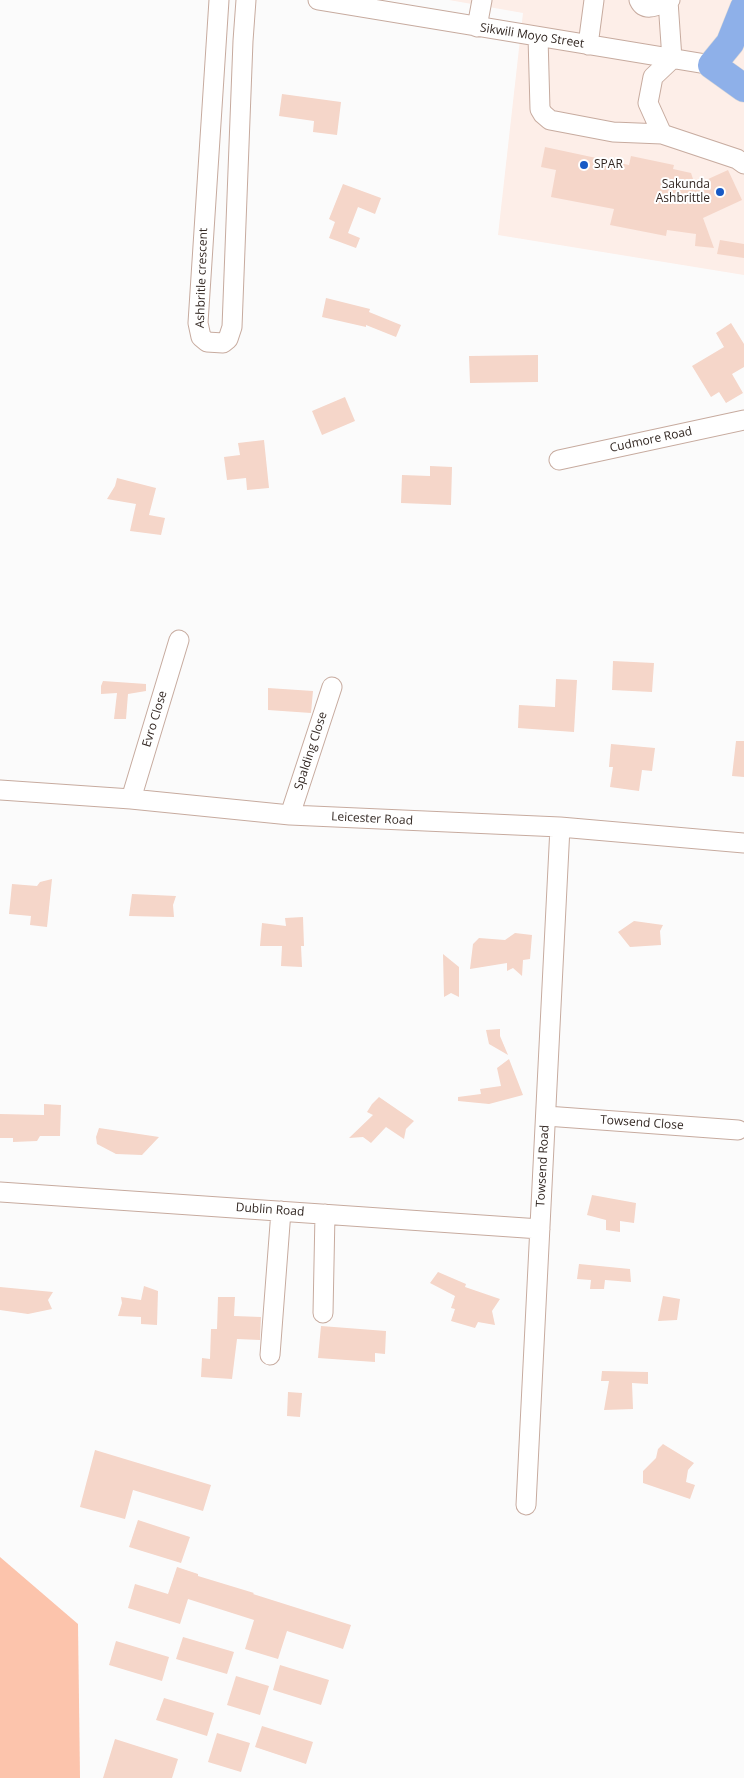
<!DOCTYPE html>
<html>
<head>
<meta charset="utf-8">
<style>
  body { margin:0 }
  canvas { display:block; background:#fbfbfb }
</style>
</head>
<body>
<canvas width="744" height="1778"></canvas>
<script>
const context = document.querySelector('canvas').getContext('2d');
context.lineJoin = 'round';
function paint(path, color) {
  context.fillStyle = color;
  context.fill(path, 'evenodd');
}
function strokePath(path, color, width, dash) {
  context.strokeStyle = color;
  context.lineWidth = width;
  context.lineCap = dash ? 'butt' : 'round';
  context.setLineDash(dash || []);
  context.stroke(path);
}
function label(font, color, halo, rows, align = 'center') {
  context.font = font + ' "Open Sans",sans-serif';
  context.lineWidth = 4;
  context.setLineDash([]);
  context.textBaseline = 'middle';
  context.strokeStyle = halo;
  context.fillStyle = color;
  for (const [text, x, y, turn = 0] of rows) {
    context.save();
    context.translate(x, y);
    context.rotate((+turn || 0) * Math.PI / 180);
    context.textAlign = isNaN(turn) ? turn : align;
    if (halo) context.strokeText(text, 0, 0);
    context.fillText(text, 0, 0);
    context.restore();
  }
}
const built = new Path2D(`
  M 449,0 L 744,0 L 744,275 L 498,235 L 523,13 Z`);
const green = new Path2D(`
  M 0,1557 L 78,1624 L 80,1778 L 0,1778 Z`);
const building = new Path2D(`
  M 282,94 L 341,102 L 337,135 L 313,132 L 314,121 L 279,116 Z
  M 545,147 L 629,165 L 631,156 L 674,165 L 673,169 L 691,173 L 695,185 L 728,170 L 742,200 L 703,218 L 714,248 L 695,246 L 696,234 L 667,230 L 666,236 L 610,225 L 614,209 L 551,197 L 556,170 L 541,167 Z
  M 343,184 L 381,198 L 375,214 L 358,207 L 348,233 L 360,238 L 356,248 L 329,238 L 335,222 L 329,219 Z
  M 720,240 L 744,244 L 744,258 L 717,254 Z
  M 326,298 L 370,309 L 369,312 L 401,325 L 396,337 L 366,325 L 366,327 L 322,317 Z
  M 731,323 L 744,344 L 744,367 L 732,374 L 743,393 L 726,403 L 719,392 L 711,397 L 692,366 L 724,347 L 716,333 Z
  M 538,355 L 538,382 L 470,383 L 469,356 Z
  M 345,397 L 355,421 L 322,435 L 312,411 Z
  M 264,440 L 269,488 L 247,490 L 246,478 L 227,480 L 224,457 L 240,455 L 238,443 Z
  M 430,466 L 452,467 L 451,505 L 401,503 L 402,475 L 430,476 Z
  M 117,478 L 156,488 L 149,515 L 165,518 L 161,535 L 130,531 L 136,504 L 107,499 L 115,486 Z
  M 613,661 L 654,663 L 652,692 L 612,690 Z
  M 556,679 L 577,680 L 574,732 L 518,728 L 519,705 L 555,707 Z
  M 103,681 L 146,684 L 146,691 L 128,694 L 126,719 L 114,719 L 117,693 L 101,694 L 101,686 Z
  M 268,688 L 313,691 L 311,713 L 268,710 Z
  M 736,741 L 744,741 L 744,777 L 732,776 Z
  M 611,744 L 655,748 L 652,771 L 642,770 L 639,791 L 610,787 L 613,767 L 609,767 Z
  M 52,879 L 47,927 L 30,925 L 31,916 L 9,914 L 12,884 L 37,886 L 40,882 Z
  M 132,894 L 176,896 L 173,905 L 174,917 L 129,916 Z
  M 303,917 L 304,946 L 301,946 L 302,967 L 281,966 L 282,946 L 260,946 L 262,923 L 286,926 L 285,918 Z
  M 634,921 L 663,925 L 660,931 L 661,945 L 630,947 L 618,932 Z
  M 515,933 L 532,935 L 530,959 L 523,960 L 522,976 L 513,968 L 507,971 L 507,963 L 470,969 L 473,944 L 479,938 L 505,940 Z
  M 443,954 L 459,967 L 459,997 L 451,993 L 444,997 Z
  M 500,1029 L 500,1036 L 508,1055 L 489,1044 L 486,1030 Z
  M 509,1059 L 523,1095 L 489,1104 L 458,1101 L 458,1097 L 481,1094 L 480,1089 L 501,1086 L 497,1068 Z
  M 379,1097 L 414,1121 L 406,1129 L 404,1139 L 386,1127 L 371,1143 L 363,1137 L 349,1138 L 373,1115 L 367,1112 L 372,1104 Z
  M 44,1104 L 61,1105 L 60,1136 L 40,1136 L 37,1141 L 13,1142 L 13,1138 L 0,1138 L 0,1114 L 44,1115 Z
  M 99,1128 L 159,1137 L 142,1155 L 116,1154 L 97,1144 L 96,1137 Z
  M 592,1195 L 636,1203 L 634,1223 L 620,1221 L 620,1232 L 606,1230 L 606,1220 L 587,1215 Z
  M 579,1264 L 630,1269 L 631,1282 L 605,1280 L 604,1289 L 590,1289 L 591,1280 L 577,1279 Z
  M 438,1272 L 466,1284 L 465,1287 L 500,1299 L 492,1311 L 495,1325 L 478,1322 L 475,1328 L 451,1321 L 455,1309 L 451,1308 L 455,1296 L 430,1283 Z
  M 144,1286 L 158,1291 L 157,1325 L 141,1324 L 141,1317 L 118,1316 L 122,1303 L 121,1297 L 141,1300 Z
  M 0,1287 L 53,1292 L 48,1300 L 52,1309 L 28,1314 L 0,1310 Z
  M 663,1296 L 680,1299 L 677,1320 L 658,1321 Z
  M 218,1297 L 235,1297 L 234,1316 L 261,1317 L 260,1340 L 237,1339 L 232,1379 L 201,1377 L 202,1358 L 210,1359 L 211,1329 L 217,1329 Z
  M 321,1326 L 386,1331 L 385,1354 L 375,1353 L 375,1362 L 318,1358 Z
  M 602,1371 L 648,1372 L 648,1384 L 632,1383 L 633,1409 L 604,1410 L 609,1381 L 601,1381 Z
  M 288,1392 L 302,1393 L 300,1417 L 287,1416 Z
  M 663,1444 L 694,1463 L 688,1470 L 686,1482 L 695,1485 L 690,1499 L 643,1483 L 643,1471 L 656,1458 L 658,1449 Z
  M 95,1450 L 211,1485 L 203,1511 L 133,1490 L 125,1519 L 80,1507 Z
  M 138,1520 L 190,1537 L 181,1563 L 129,1547 Z
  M 177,1567 L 198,1574 L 198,1576 L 254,1593 L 253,1594 L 351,1625 L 343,1649 L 287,1631 L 278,1659 L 245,1649 L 254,1620 L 188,1599 L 180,1624 L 128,1608 L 135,1584 L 168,1594 Z
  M 183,1637 L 234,1652 L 227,1674 L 176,1659 Z
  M 116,1641 L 169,1657 L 162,1681 L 109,1665 Z
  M 280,1665 L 329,1680 L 321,1705 L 273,1690 Z
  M 236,1676 L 269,1686 L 260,1715 L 227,1705 Z
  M 164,1698 L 214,1713 L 207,1736 L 156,1720 Z
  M 262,1726 L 313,1742 L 306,1764 L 255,1747 Z
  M 217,1733 L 250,1743 L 241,1772 L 208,1762 Z
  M 115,1739 L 178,1759 L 172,1778 L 103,1778 Z`);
const minor = new Path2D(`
  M 219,0 L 198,323 L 201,337 L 207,342 L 223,343 L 228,339 L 232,327 L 243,41 L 246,0
  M 318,0 L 712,65 L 724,69
  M 639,0 C 645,13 658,5 668,1
  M 670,0 L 668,1 L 672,59 L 653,77 L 648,103 L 662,134 L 737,159 L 744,164
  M 477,27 L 482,0
  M 538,37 L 540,109 L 543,114 L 550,120 L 613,132 L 662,134
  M 588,45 L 594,0
  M 559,460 L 744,420
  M 0,790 L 131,799 L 290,815 L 560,827 L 744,843
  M 131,799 L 179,640
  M 290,815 L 332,687
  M 546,1116 L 738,1130
  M 0,1192 L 540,1229
  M 323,1313 L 325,1214
  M 270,1355 L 281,1211
  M 526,1505 L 560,827`);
const highway = new Path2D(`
  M 744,8 L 730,43 L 712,65 L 744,88`);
const markers = [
  [584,165,5,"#1759c5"],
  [720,192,5,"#1759c5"]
];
const streetNames = [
  ["Sikwili Moyo Street",532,36,9],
  ["Ashbritle crescent",202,278,-88],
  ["Cudmore Road",651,440,-12],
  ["Evro Close",155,719,-73],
  ["Spalding Close",311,751,-72],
  ["Leicester Road",372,819,3],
  ["Towsend Close",642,1123,4],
  ["Towsend Road",543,1166,-87],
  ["Dublin Road",270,1210,4]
];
const poiNames = [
  ["SPAR",594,165],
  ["Sakunda",710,185,"right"],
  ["Ashbrittle",710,199,"right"]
];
paint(built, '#fdeee8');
paint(green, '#fcc4ac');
paint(building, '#f5d6c9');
strokePath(minor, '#c7ab9f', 21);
strokePath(highway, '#dad8d7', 29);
strokePath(minor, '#fff', 19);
strokePath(highway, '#8eb0e9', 28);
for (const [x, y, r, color] of markers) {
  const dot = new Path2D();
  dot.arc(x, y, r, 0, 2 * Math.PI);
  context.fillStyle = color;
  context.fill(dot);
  strokePath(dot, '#fff', 2);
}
label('12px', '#322722', '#fff', streetNames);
label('12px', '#322722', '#fff', poiNames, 'left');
</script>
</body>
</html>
